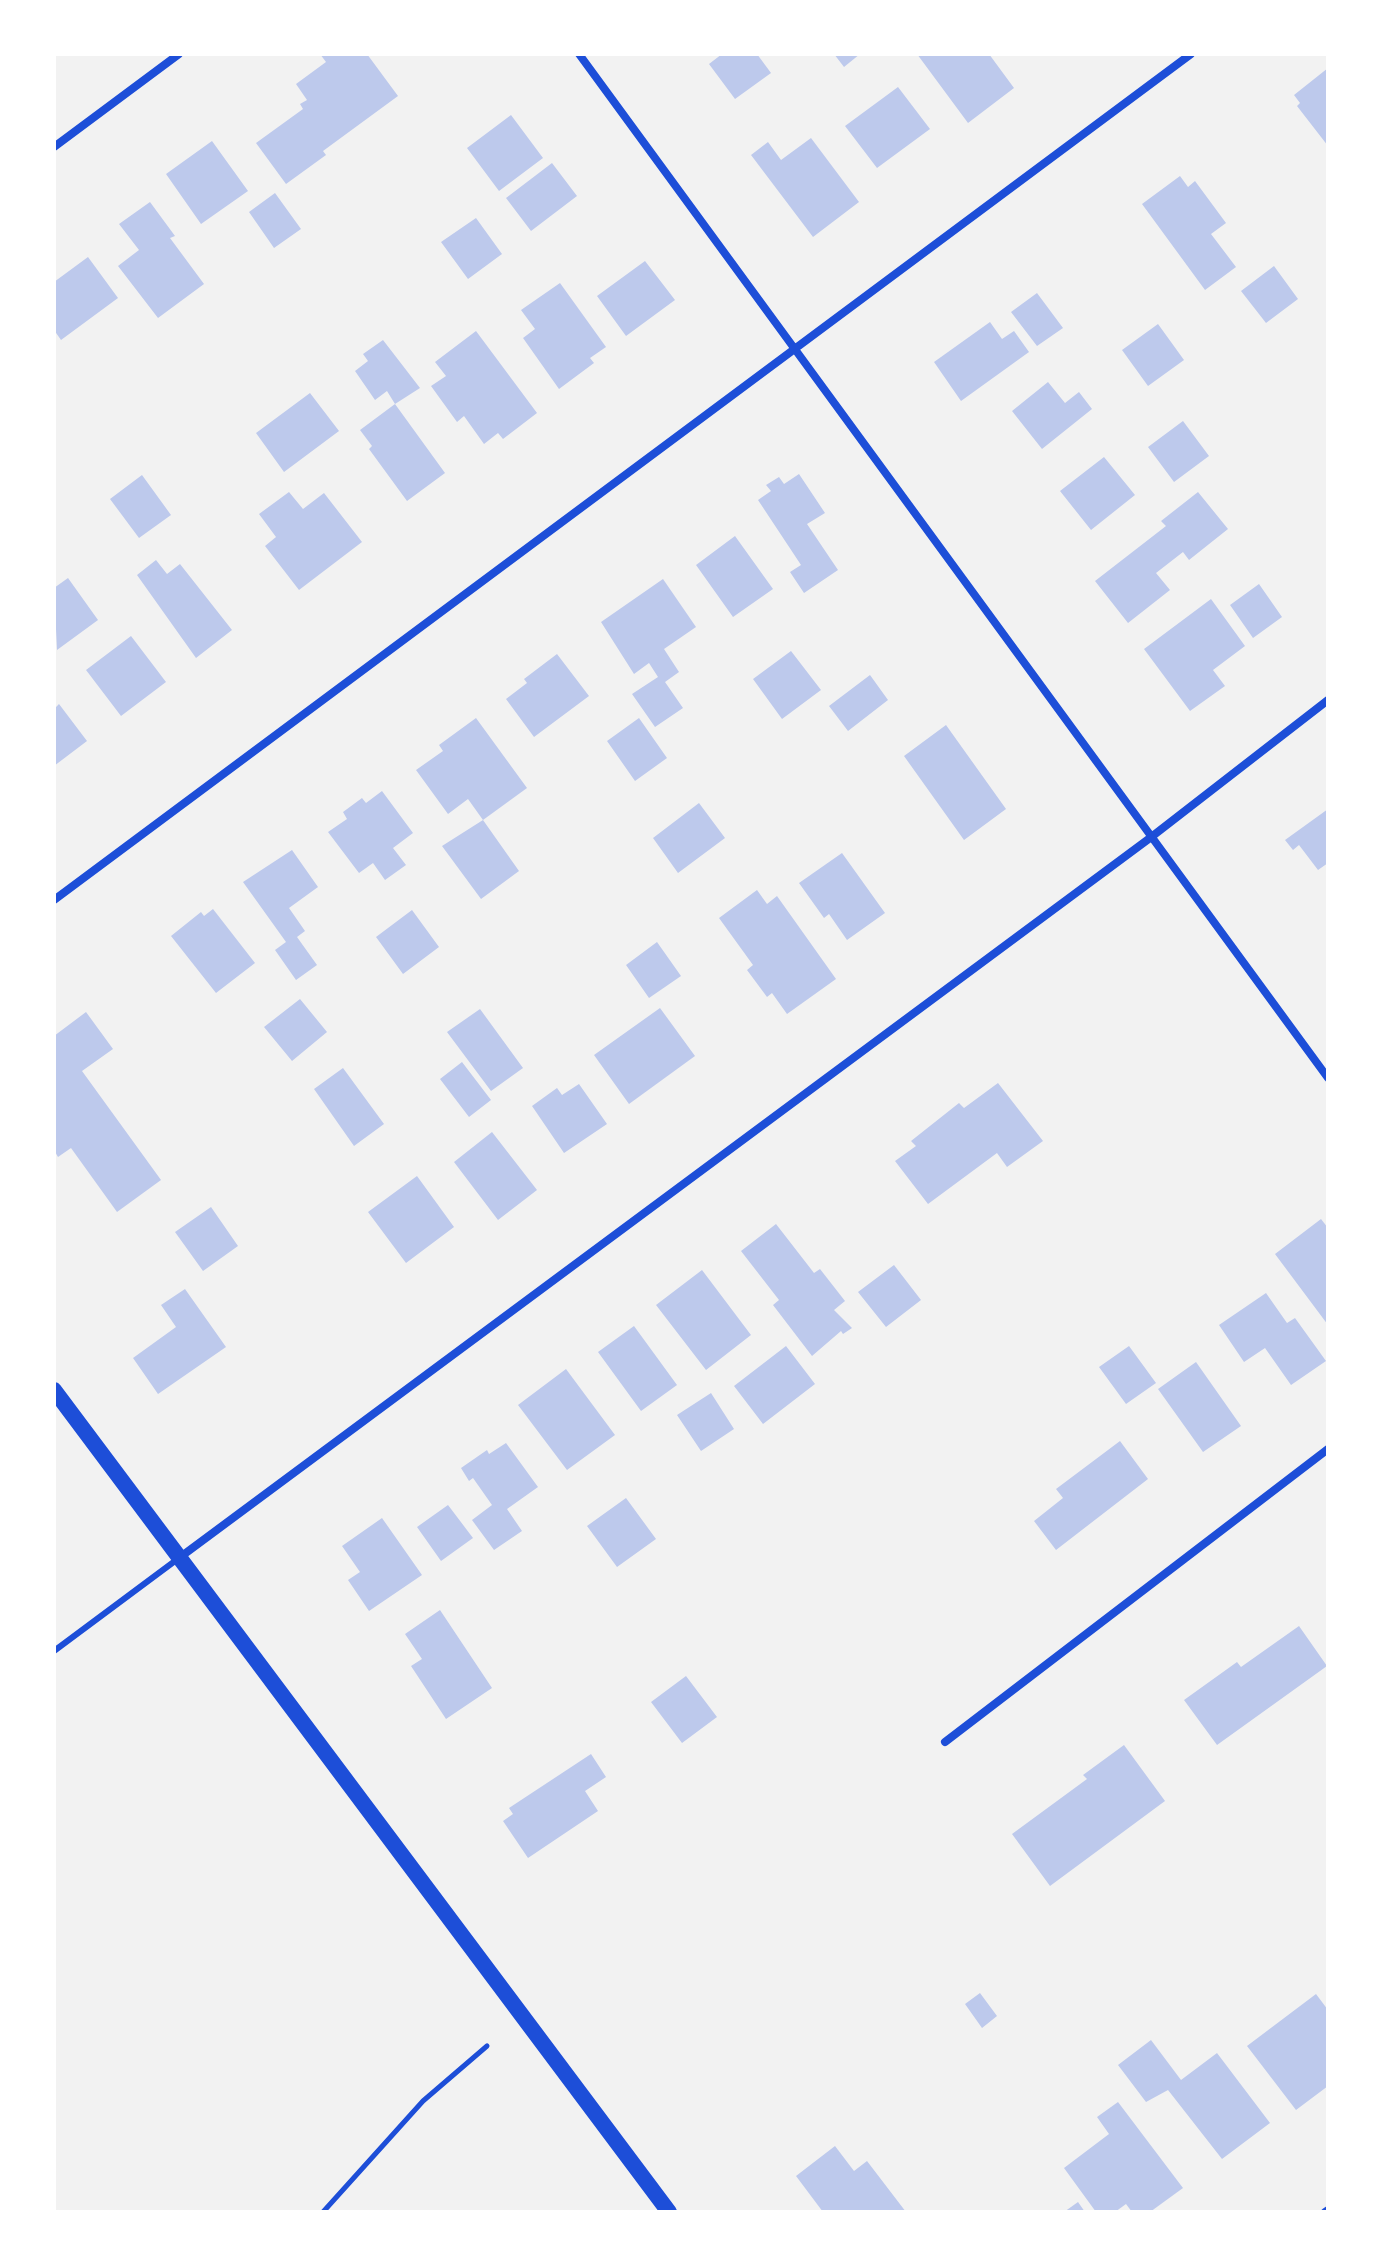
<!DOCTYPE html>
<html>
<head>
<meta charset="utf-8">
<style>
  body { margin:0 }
  #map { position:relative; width:1382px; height:2266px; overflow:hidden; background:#f2f2f2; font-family:"Nunito Sans",sans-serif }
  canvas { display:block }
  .frame { position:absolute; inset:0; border:56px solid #fff; pointer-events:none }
</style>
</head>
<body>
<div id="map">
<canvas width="1382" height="2266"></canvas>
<div class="frame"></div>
</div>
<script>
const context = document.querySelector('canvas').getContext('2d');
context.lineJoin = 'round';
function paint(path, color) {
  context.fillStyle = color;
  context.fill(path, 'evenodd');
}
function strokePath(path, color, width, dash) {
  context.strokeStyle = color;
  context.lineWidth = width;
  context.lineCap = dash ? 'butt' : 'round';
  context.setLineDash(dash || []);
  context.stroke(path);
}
const building = new Path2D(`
  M 320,54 L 367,54 L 398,96 L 323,151 L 326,155 L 286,184 L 256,143 L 303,109 L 300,104 L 307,100 L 296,84 L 326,62 Z
  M 722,54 L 757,54 L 771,73 L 735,99 L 709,64 Z
  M 834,54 L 860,54 L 844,67 Z
  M 917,54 L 989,54 L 1014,88 L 968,123 Z
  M 1328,68 L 1328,146 L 1297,106 L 1300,103 L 1294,95 Z
  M 898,87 L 930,129 L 877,168 L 845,126 Z
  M 511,115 L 543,158 L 499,191 L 467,148 Z
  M 811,138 L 859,202 L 813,237 L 751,155 L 768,142 L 781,160 Z
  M 212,141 L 248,191 L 201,224 L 166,174 Z
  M 552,163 L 577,196 L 531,231 L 506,198 Z
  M 1180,176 L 1188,187 L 1195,181 L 1226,223 L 1211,234 L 1236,267 L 1205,290 L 1142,204 Z
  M 275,193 L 301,229 L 274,248 L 249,212 Z
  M 150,202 L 175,236 L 170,238 L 204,284 L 158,318 L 118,266 L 139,250 L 119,224 Z
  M 476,218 L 502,254 L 468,279 L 441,242 Z
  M 88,257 L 118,298 L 61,340 L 54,330 L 54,282 Z
  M 645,261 L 675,300 L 626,336 L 597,296 Z
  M 1274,266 L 1298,299 L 1266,323 L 1241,291 Z
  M 560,283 L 606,347 L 590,358 L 594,363 L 559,389 L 523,338 L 535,329 L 521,310 Z
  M 1037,293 L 1063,328 L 1037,346 L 1011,312 Z
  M 990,322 L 1002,339 L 1014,331 L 1029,352 L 961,401 L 934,362 Z
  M 1158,324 L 1184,360 L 1148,386 L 1122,350 Z
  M 476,331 L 537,413 L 503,439 L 498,433 L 484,444 L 464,416 L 457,422 L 431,386 L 446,376 L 435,362 Z
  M 383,340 L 420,388 L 395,404 L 387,391 L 375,400 L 355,371 L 368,361 L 363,354 Z
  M 1048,382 L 1065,403 L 1079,392 L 1092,409 L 1042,449 L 1012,411 Z
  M 310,393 L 339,431 L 284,472 L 256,433 Z
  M 395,404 L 445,473 L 407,501 L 369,449 L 372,446 L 360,430 Z
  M 1183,421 L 1209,456 L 1174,482 L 1148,447 Z
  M 1104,457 L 1135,495 L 1091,530 L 1060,491 Z
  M 799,474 L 825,513 L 807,524 L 838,570 L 804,593 L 790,572 L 801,565 L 758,500 L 771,491 L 766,485 L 779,477 L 784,484 Z
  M 142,475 L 171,515 L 139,538 L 110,499 Z
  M 289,492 L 303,509 L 324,493 L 362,542 L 299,590 L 265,546 L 276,537 L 259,514 Z
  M 1198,492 L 1228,529 L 1189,560 L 1183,552 L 1156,573 L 1170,590 L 1128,623 L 1095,581 L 1166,526 L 1161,521 Z
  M 735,536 L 773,589 L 733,617 L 696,565 Z
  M 156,560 L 167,574 L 180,564 L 232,630 L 196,658 L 137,575 Z
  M 68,578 L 98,620 L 57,650 L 54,588 Z
  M 663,579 L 696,627 L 664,649 L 679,672 L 665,682 L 683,708 L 655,727 L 632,694 L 658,677 L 649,663 L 634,674 L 601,622 Z
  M 1259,584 L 1282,617 L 1253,638 L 1230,605 Z
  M 1211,599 L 1245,646 L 1213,670 L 1225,686 L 1190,711 L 1144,649 Z
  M 131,636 L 166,682 L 121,716 L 86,670 Z
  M 791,651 L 821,690 L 782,719 L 753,679 Z
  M 557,654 L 589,696 L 534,737 L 506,699 L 527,683 L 524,679 Z
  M 870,675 L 888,700 L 848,731 L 829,706 Z
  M 59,704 L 87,741 L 54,766 L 54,709 Z
  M 476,718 L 527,788 L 483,820 L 468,799 L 448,814 L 416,770 L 443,751 L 439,745 Z
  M 639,718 L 667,758 L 635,781 L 607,741 Z
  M 946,725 L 1006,809 L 964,840 L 904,756 Z
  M 382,791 L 413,833 L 393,848 L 406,865 L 385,880 L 373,863 L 359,873 L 328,832 L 347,819 L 343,812 L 362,798 L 366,803 Z
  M 699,803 L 725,838 L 678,873 L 653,838 Z
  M 1328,809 L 1328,863 L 1318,870 L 1299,845 L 1293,850 L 1285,840 Z
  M 483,820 L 519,871 L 481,899 L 442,846 Z
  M 292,850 L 318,887 L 289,908 L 305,931 L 297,937 L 317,965 L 296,980 L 275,950 L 286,942 L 243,882 Z
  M 842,853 L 885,913 L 847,940 L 829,914 L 824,918 L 799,883 Z
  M 757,890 L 767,904 L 777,896 L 836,979 L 787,1014 L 772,993 L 767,997 L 747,970 L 753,965 L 719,918 Z
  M 213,909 L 255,963 L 216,993 L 171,936 L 201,912 L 204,916 Z
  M 412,910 L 439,947 L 403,974 L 376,937 Z
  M 657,942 L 681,976 L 649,998 L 626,965 Z
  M 300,999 L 327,1032 L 292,1061 L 264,1027 Z
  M 660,1008 L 695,1056 L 629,1104 L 594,1055 Z
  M 480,1009 L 523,1068 L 491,1091 L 447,1032 Z
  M 86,1012 L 113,1049 L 82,1071 L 161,1180 L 117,1212 L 71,1148 L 58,1157 L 54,1150 L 54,1036 Z
  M 462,1062 L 491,1100 L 469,1117 L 440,1079 Z
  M 343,1068 L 384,1124 L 354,1146 L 314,1089 Z
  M 998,1083 L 1043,1141 L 1007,1167 L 997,1153 L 928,1204 L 895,1161 L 916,1146 L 911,1141 L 959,1103 L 964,1108 Z
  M 579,1084 L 607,1124 L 564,1153 L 532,1106 L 557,1088 L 562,1095 Z
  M 492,1132 L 537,1190 L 498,1220 L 454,1162 Z
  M 417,1176 L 454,1227 L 406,1263 L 368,1212 Z
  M 211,1207 L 238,1246 L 203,1271 L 175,1232 Z
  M 1321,1219 L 1328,1228 L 1328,1325 L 1275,1254 Z
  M 776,1224 L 814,1273 L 820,1269 L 845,1301 L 834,1310 L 852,1328 L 843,1334 L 841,1331 L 812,1356 L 773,1305 L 779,1300 L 741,1251 Z
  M 894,1265 L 921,1300 L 886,1327 L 858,1292 Z
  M 702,1270 L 751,1335 L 706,1370 L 656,1305 Z
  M 185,1289 L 226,1347 L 158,1394 L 133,1358 L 176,1327 L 161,1305 Z
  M 1266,1293 L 1287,1323 L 1295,1318 L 1326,1361 L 1291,1385 L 1265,1348 L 1244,1362 L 1219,1325 Z
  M 634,1326 L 677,1385 L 641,1411 L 598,1352 Z
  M 786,1346 L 815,1384 L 763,1424 L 734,1386 Z
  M 1129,1346 L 1156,1383 L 1126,1404 L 1099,1367 Z
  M 1196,1362 L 1241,1426 L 1203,1452 L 1158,1389 Z
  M 566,1369 L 615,1435 L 567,1470 L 518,1405 Z
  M 711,1393 L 734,1429 L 701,1451 L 677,1415 Z
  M 1120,1441 L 1148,1479 L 1056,1550 L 1034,1521 L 1063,1498 L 1056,1489 Z
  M 506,1443 L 538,1487 L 507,1509 L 522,1531 L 494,1550 L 472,1520 L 492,1505 L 473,1478 L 469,1481 L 461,1468 L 487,1450 L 489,1454 Z
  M 626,1498 L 656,1539 L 617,1567 L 587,1526 Z
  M 448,1505 L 473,1538 L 441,1561 L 417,1527 Z
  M 382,1518 L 422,1575 L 369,1611 L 348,1580 L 360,1572 L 342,1546 Z
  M 440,1610 L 492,1688 L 446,1719 L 411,1666 L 422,1659 L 405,1634 Z
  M 1299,1626 L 1327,1666 L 1217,1745 L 1184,1700 L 1237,1662 L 1241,1667 Z
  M 686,1676 L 717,1717 L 682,1743 L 651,1702 Z
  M 1124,1745 L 1165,1801 L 1050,1886 L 1012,1834 L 1087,1779 L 1083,1775 Z
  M 591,1754 L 606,1777 L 585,1791 L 598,1811 L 528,1858 L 503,1821 L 513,1814 L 509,1808 Z
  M 980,1993 L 997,2016 L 982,2028 L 965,2004 Z
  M 1316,1994 L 1328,2010 L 1328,2086 L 1296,2110 L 1247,2046 Z
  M 1151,2040 L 1181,2080 L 1217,2053 L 1270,2123 L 1222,2159 L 1168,2090 L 1146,2102 L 1118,2065 Z
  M 1118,2102 L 1183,2188 L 1150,2212 L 1132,2212 L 1126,2204 L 1115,2212 L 1096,2212 L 1064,2168 L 1109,2134 L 1097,2117 Z
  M 835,2146 L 854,2171 L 867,2161 L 906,2212 L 823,2212 L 796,2176 Z
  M 1078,2202 L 1085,2212 L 1064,2212 Z`);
const path = new Path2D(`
  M 323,2212 L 423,2101 L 487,2046`);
const service = new Path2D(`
  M 54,1651 L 179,1558`);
const minor = new Path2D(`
  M 579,54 L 1328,1078
  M 54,147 L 179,54
  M 54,900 L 1191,54
  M 179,1558 L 1150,838 L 1328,700
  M 945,1742 L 1328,1449
  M 1325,2212 L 1328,2210`);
const secondary = new Path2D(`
  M 54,1390 L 669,2212`);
paint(building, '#bdc9ec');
strokePath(path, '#1d4ed8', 5);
strokePath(service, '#1d4ed8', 6);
strokePath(minor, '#1d4ed8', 8);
strokePath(secondary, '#1d4ed8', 16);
</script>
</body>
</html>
